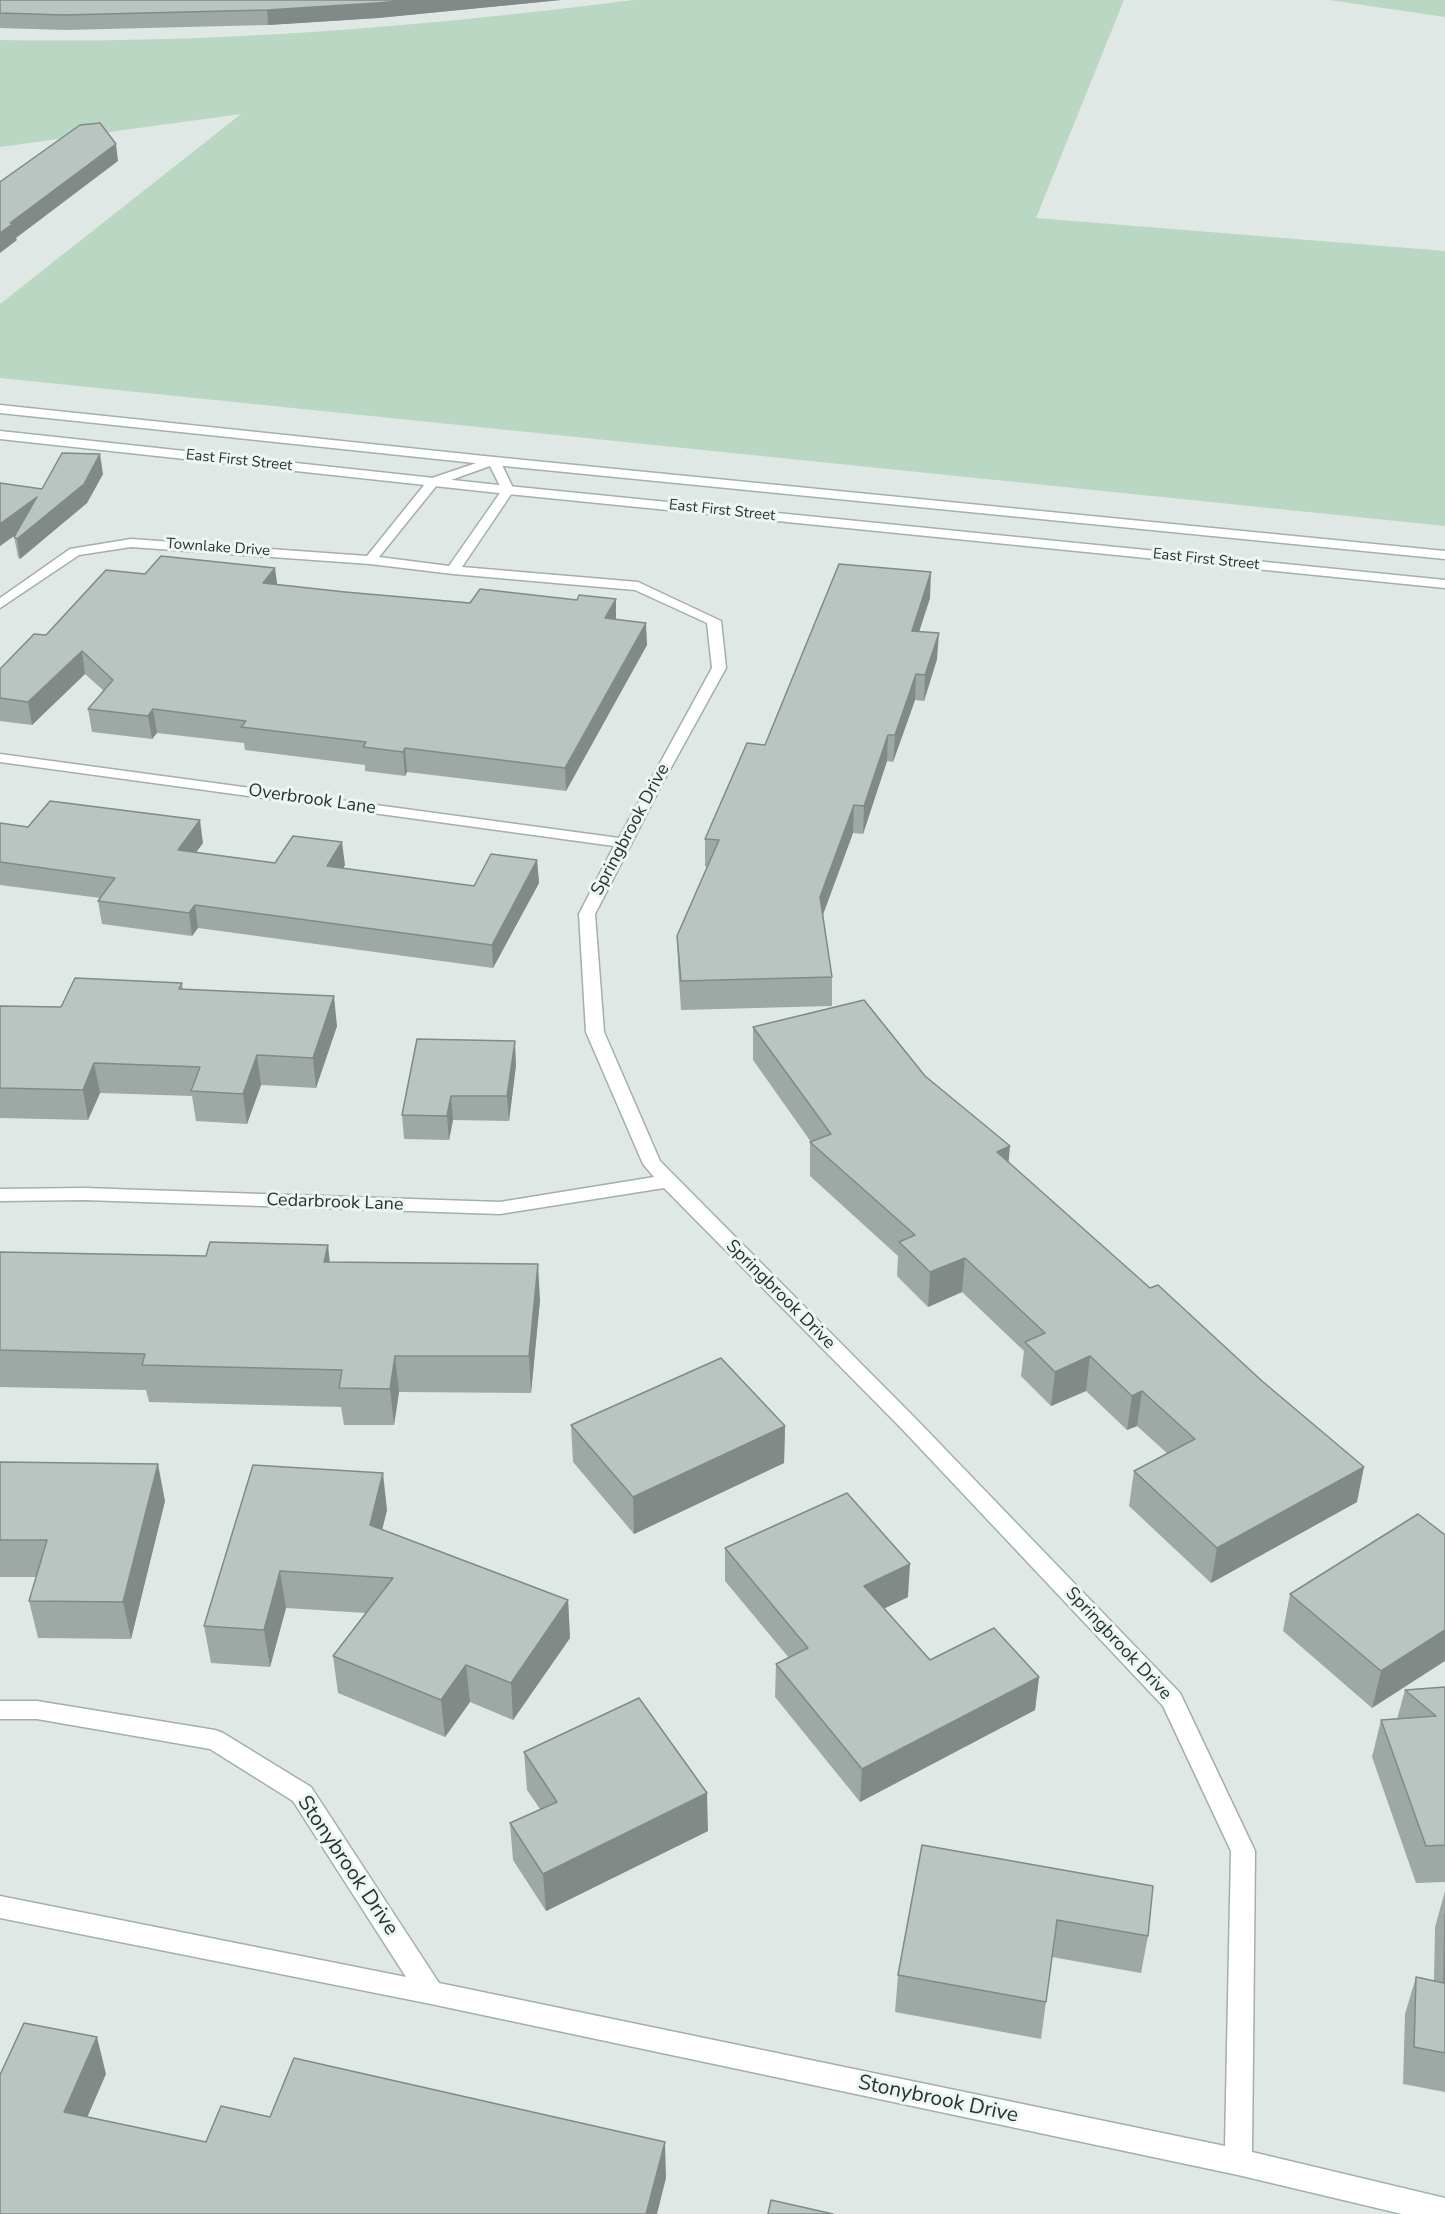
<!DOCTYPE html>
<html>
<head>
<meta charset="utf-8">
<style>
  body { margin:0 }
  canvas { display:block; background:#dfe8e5 }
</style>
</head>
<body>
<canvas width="1445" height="2214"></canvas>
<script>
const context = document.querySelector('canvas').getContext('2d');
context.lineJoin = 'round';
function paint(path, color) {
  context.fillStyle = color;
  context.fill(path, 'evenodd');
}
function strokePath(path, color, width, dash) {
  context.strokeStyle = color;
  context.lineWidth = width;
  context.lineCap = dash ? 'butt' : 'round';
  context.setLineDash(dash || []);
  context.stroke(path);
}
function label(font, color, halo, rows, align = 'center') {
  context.font = font + ' "Nunito Sans",sans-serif';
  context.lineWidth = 6;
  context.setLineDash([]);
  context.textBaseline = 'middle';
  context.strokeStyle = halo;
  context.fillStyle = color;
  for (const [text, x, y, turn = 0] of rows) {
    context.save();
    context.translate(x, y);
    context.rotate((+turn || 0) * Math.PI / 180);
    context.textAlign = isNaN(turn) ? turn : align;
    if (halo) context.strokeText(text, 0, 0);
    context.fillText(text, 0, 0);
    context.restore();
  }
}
const green = new Path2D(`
  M 633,0 L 1124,0 L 1036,218 L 1445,251 L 1445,526 L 0,378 L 0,304 L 241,114 L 0,147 L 0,40 C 211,44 423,27 633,0 Z
  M 1329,0 L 1445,0 L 1445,17 Z`);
const minor = new Path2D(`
  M 494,457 L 500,461 L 514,490 L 462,567 L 638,582 L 721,621 L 726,668 L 662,784 L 595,914 L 604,1032 L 660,1161 L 916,1419 L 1180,1693 L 1255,1851 L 1252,2152 L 1445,2198 L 1445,2214 L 1402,2214 L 1238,2175 L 431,2004 L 0,1918 L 0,1896 L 406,1977 L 293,1801 L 210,1749 L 37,1719 L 0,1719 L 0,1701 L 37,1701 L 215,1730 L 223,1733 L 311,1787 L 439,1983 L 1225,2146 L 1231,1851 L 1163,1706 L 902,1429 L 664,1188 L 500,1214 L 84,1200 L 0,1201 L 0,1189 L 84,1188 L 500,1202 L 654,1177 L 643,1164 L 586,1032 L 579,914 L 614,846 L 0,762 L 0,754 L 619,838 L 712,668 L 707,623 L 635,590 L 453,574 L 370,564 L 131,547 L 79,555 L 0,608 L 0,598 L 70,549 L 131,539 L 367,556 L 429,479 ZM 490,466 L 502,490 L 449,566 L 379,557 L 437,485 Z`);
const secondary = new Path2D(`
  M 0,405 L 494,457 L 1445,551 L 1445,559 L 494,465 L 0,413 Z
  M 0,431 L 508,486 L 1445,580 L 1445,588 L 508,494 L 0,439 Z`);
const wall = new Path2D(`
  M 0,0 L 561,0 L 378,18 L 268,25 L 66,30 L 0,28 Z
  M 103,474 L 87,503 L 20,559 L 18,557 L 14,536 L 0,546 L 0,483 L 42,489 Z
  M 145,574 L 277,585 L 616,619 L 647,645 L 566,791 L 407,772 L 405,776 L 365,771 L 365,765 L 245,750 L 244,743 L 157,733 L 152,739 L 92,732 L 88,709 L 104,691 L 85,674 L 32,725 L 0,721 L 0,669 L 46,635 Z
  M 930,598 L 919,631 L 937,659 L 924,701 L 915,700 L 893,762 L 887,761 L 863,834 L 853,833 L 823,915 L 832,977 L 832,1006 L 681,1010 L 678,964 L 677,936 L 707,867 L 705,866 L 705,839 L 765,745 Z
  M 0,823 L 28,827 L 203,843 L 196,852 L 275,863 L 345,865 L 343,868 L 474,886 L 537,860 L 539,883 L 493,968 L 198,928 L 192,936 L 102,924 L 98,901 L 100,898 L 0,885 Z
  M 182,983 L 183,989 L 337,1026 L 316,1088 L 261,1085 L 247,1124 L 196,1121 L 192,1096 L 100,1093 L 88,1120 L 0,1118 L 0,1006 L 61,1007 Z
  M 753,1027 L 925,1076 L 1009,1162 L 1357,1502 L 1211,1583 L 1129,1506 L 1134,1471 L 1168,1454 L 1137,1426 L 1127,1430 L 1086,1391 L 1051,1406 L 1021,1376 L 1024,1351 L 962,1292 L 928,1307 L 897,1276 L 898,1256 L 810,1176 L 810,1142 L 811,1142 L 753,1060 Z
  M 516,1065 L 509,1121 L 453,1120 L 449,1140 L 404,1139 L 402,1115 Z
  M 0,1252 L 330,1262 L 540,1300 L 531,1393 L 399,1392 L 394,1425 L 344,1425 L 341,1407 L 149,1402 L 146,1390 L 0,1387 Z
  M 571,1425 L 785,1426 L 784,1463 L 634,1534 L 573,1462 Z
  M 0,1462 L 165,1501 L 131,1639 L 38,1638 L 29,1601 L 36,1577 L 0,1577 Z
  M 253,1465 L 387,1510 L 382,1530 L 568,1600 L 570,1638 L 513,1720 L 470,1702 L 445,1737 L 338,1693 L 333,1656 L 366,1613 L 286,1608 L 270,1667 L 211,1663 L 204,1626 Z
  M 1445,1535 L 1372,1708 L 1283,1631 L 1290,1594 Z
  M 725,1548 L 908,1597 L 884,1608 L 930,1660 L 1039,1677 L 1035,1710 L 860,1802 L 775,1697 L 776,1664 L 789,1658 L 725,1581 Z
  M 1445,1687 L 1445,1882 L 1416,1883 L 1372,1757 L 1381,1720 L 1397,1719 L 1405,1690 Z
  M 524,1752 L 708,1831 L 546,1911 L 513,1860 L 510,1823 L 540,1809 L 527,1790 Z
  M 922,1845 L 1148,1936 L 1141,1973 L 1052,1957 L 1041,2039 L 895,2012 L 898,1975 Z
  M 1445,1891 L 1445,2092 L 1403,2084 L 1405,2014 L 1416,1977 L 1434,1981 L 1435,1927 Z`);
const shadedWall = new Path2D(`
  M 412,0 L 561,0 L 378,18 L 268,25 L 267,10 Z
  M 116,144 L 118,161 L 16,238 L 17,240 L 0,253 L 0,233 L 10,223 Z
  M 100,454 L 103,474 L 87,503 L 20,559 L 17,539 Z
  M 37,497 L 40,517 L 0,546 L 0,524 Z
  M 275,568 L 278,590 L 263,583 Z
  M 931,572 L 930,598 L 911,657 L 912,631 Z
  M 616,599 L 616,621 L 605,618 Z
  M 646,623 L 647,645 L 566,791 L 565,768 Z
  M 939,633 L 937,659 L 924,701 L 925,675 Z
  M 82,651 L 85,674 L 32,725 L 28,702 Z
  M 916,674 L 915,700 L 893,762 L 895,735 Z
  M 153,709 L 157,733 L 152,739 L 148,716 Z
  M 888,735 L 887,761 L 863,834 L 864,806 Z
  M 405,748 L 407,772 L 405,776 L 403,752 Z
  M 854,805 L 853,833 L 819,925 L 820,897 Z
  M 200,820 L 203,843 L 181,873 L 178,850 Z
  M 342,842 L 345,865 L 330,889 L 327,866 Z
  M 537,860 L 539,883 L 493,968 L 492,945 Z
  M 195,905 L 198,928 L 192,936 L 189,913 Z
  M 334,996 L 337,1026 L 316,1088 L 313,1058 Z
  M 515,1041 L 516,1065 L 509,1121 L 507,1096 Z
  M 257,1055 L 261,1085 L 247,1124 L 243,1094 Z
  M 94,1063 L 100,1093 L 88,1120 L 83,1090 Z
  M 451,1096 L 453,1120 L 449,1140 L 447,1116 Z
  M 1010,1146 L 1007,1179 L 997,1152 Z
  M 328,1245 L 332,1281 L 324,1262 Z
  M 965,1258 L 962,1292 L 928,1307 L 930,1272 Z
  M 538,1264 L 540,1300 L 531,1393 L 529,1356 Z
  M 395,1356 L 399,1392 L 394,1425 L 390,1389 Z
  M 1090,1356 L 1086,1391 L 1051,1406 L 1055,1372 Z
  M 1142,1391 L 1137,1426 L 1127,1430 L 1132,1396 Z
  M 785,1426 L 784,1463 L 634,1534 L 633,1497 Z
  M 158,1464 L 165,1501 L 131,1639 L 123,1602 Z
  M 1364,1467 L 1357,1502 L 1211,1583 L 1217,1548 Z
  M 383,1473 L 387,1510 L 374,1562 L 370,1525 Z
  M 910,1564 L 908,1597 L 863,1619 L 864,1586 Z
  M 280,1571 L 286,1608 L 270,1667 L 264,1630 Z
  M 568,1600 L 570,1638 L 513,1720 L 511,1683 Z
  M 1445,1630 L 1445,1661 L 1372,1708 L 1381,1671 Z
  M 466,1665 L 470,1702 L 445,1737 L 441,1700 Z
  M 1039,1677 L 1035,1710 L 860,1802 L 862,1769 Z
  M 707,1793 L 708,1831 L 546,1911 L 543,1874 Z
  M 97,2037 L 106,2074 L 74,2148 L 64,2112 Z
  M 665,2142 L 666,2178 L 657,2214 L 646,2214 Z`);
const building = new Path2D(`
  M 0,0 L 412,0 L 377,3 L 267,10 L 64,15 L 0,13 Z
  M 100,123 L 116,144 L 10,223 L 14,223 L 0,233 L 0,182 L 80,125 Z
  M 62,453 L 100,454 L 84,484 L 17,539 L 14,537 L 37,497 L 0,524 L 0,483 L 42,489 Z
  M 161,556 L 275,568 L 263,583 L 345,592 L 470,603 L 480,589 L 577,600 L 579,595 L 616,599 L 605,618 L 646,623 L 565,768 L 405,748 L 403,752 L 363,747 L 366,742 L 241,727 L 246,721 L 153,709 L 148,716 L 88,709 L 113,680 L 82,651 L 28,702 L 0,698 L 0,669 L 34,634 L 46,635 L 106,570 L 145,574 Z
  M 839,564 L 931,572 L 912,631 L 939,633 L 925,675 L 916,674 L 895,735 L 888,735 L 864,806 L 854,805 L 820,897 L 832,977 L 681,981 L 677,936 L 719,840 L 705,839 L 747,743 L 765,745 Z
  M 50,801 L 200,820 L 178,850 L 275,863 L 293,836 L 342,842 L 327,866 L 474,886 L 491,854 L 537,860 L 492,945 L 195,905 L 189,913 L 98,901 L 115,878 L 0,862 L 0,823 L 28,827 Z
  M 75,978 L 182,983 L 179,989 L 334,996 L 313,1058 L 257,1055 L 243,1094 L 191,1091 L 200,1067 L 94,1063 L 83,1090 L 0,1088 L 0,1006 L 61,1007 Z
  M 864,1000 L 925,1076 L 1010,1146 L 997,1152 L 1150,1288 L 1158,1285 L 1262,1381 L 1364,1467 L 1217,1548 L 1134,1471 L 1195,1439 L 1142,1391 L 1132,1396 L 1090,1356 L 1055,1372 L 1025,1342 L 1045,1333 L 965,1258 L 930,1272 L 899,1242 L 915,1235 L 810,1142 L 831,1134 L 753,1027 Z
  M 417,1039 L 515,1041 L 507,1096 L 451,1096 L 447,1116 L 402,1115 Z
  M 210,1242 L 328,1245 L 324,1262 L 538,1264 L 529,1356 L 395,1356 L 390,1389 L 339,1388 L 342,1370 L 142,1365 L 145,1354 L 0,1350 L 0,1252 L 206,1256 Z
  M 721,1358 L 785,1426 L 633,1497 L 571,1425 Z
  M 0,1462 L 158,1464 L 123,1602 L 29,1601 L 47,1540 L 0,1540 Z
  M 253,1465 L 383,1473 L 370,1525 L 568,1600 L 511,1683 L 466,1665 L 441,1700 L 333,1656 L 393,1578 L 280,1571 L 264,1630 L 204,1626 Z
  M 847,1493 L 910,1564 L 864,1586 L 930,1660 L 994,1628 L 1039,1677 L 862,1769 L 776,1664 L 808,1648 L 725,1548 Z
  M 1418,1514 L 1445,1535 L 1445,1630 L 1381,1671 L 1290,1594 Z
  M 1445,1687 L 1445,1845 L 1426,1846 L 1381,1720 L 1436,1716 L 1405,1690 Z
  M 639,1698 L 707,1793 L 543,1874 L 510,1823 L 557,1802 L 524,1752 Z
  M 922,1845 L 1153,1886 L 1148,1936 L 1057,1920 L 1046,2002 L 898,1975 Z
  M 1445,1914 L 1445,2053 L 1414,2047 L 1416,1977 L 1444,1983 Z
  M 24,2023 L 97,2037 L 64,2112 L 206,2142 L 221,2106 L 270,2117 L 294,2058 L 665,2142 L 646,2214 L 0,2214 L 0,2075 Z
  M 771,2200 L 833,2214 L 768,2214 Z`);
const farStreetnames = [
  ["East First Street",239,461,6],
  ["East First Street",722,511,6],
  ["Townlake Drive",218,548,4],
  ["East First Street",1206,560,6]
];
const streetNames = [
  ["Overbrook Lane",312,800,8],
  ["Springbrook Drive",631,830,-62],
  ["Cedarbrook Lane",335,1203,2],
  ["Springbrook Drive",780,1295,45],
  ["Springbrook Drive",1118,1644,47]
];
const nearStreetnames = [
  ["Stonybrook Drive",347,1866,56],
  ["Stonybrook Drive",938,2100,12]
];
paint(green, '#bad7c3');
strokePath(minor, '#a3afac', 3);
strokePath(secondary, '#a0b2ac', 3);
paint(minor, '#fff');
paint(secondary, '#fff');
paint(wall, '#9ea9a6');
paint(shadedWall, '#818a87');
paint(building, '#b8c5c1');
strokePath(building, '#818a87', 1.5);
label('15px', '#223632', '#eff5f2', farStreetnames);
label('18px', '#223632', '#eff5f2', streetNames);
label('21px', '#223632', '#eff5f2', nearStreetnames);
</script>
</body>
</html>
